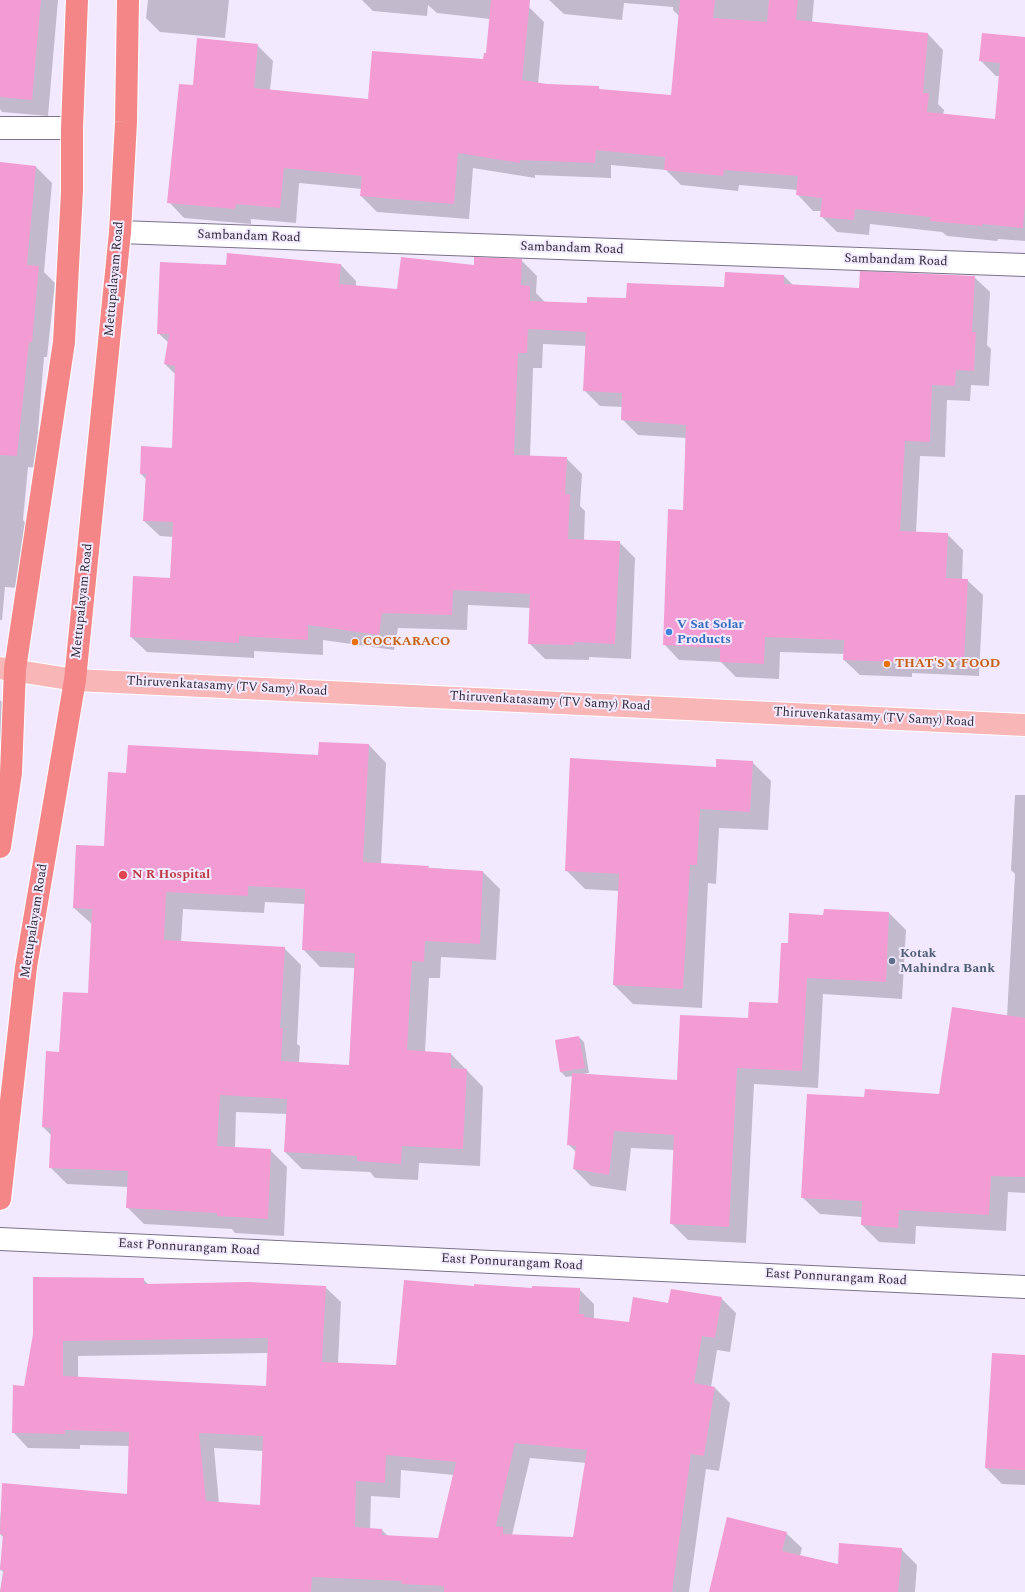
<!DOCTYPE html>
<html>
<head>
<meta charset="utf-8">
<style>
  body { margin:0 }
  canvas { display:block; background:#f2e9ff }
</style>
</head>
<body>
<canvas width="1025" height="1592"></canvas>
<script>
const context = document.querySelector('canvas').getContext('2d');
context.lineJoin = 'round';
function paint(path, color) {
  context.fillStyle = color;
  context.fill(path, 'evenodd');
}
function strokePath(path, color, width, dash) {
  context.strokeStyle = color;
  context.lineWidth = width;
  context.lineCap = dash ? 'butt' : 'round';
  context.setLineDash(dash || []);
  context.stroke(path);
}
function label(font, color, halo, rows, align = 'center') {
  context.font = font + ' Spectral,serif';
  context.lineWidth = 4;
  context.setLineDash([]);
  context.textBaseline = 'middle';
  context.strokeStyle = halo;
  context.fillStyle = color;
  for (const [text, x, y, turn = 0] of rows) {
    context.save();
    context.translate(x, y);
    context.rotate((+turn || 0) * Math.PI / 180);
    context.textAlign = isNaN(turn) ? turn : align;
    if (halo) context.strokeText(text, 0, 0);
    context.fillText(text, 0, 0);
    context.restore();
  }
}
const shadow = new Path2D(`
  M 0,0 L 58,0 L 48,116 L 2,112 L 0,109 Z
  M 148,0 L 229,0 L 225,38 L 160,32 L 146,18 Z
  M 362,0 L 497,0 L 529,7 L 544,22 L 538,84 L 598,87 L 601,90 L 672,96 L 679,16 L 673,10 L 673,7 L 624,3 L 622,20 L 564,14 L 549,0 L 814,0 L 812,23 L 928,34 L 943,50 L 938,104 L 944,110 L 943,115 L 996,120 L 1000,76 L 996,76 L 981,61 L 1025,38 L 1025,241 L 998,239 L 997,241 L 947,236 L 942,232 L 870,224 L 869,235 L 837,232 L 821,216 L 822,211 L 813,211 L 798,195 L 798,190 L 739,185 L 738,191 L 681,185 L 666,170 L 611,165 L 611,178 L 535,175 L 535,178 L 473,168 L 469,219 L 377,212 L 361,196 L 362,189 L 299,183 L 296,223 L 251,219 L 251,224 L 184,218 L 169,202 L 194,86 L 257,45 L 273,61 L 270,90 L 369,100 L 484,60 L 487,54 L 490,19 L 437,13 L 428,5 L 427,16 L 373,11 Z
  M 0,163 L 36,167 L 52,183 L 44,272 L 55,283 L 47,357 L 44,357 L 35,468 L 28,467 L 23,520 L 27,524 L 18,588 L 5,587 L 2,620 L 0,620 Z
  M 521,260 L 537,276 L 536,293 L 545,302 L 588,304 L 725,288 L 784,276 L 794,286 L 860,289 L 974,277 L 990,292 L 987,345 L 991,349 L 989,386 L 971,385 L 970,401 L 947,400 L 945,457 L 920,456 L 916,533 L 947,534 L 963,550 L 962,580 L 967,580 L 983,595 L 979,676 L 912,673 L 912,677 L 860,675 L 844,660 L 845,654 L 780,652 L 779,679 L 736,677 L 721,662 L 679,660 L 664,644 L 684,511 L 686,438 L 638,435 L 622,419 L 623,407 L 600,406 L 584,390 L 586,346 L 543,344 L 542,368 L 533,368 L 530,457 L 566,458 L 582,474 L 580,506 L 585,511 L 584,541 L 619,542 L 635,558 L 631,659 L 589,657 L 589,660 L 545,659 L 529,643 L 531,608 L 468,605 L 467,630 L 398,628 L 394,650 L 323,640 L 323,655 L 254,651 L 254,658 L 147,652 L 131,637 L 171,579 L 173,537 L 160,536 L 144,521 L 146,479 L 141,474 L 173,449 L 175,374 L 165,364 L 169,343 L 158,333 L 227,266 L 341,265 L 356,281 L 356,286 L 398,290 L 474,266 Z
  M 0,700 L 6,706 L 0,751 Z
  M 320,743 L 369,745 L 386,763 L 381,864 L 483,872 L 500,889 L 496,960 L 441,957 L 440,978 L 429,978 L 425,1052 L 451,1054 L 483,1087 L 480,1166 L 419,1163 L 418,1180 L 375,1178 L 370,1172 L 302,1169 L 285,1152 L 287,1114 L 236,1112 L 235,1148 L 270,1150 L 287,1167 L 284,1236 L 235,1233 L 232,1229 L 144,1224 L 127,1207 L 128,1187 L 67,1184 L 50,1167 L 51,1135 L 43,1127 L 60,1053 L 89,994 L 93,925 L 74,908 L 105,847 L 127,774 L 319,756 ZM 265,902 L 305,904 L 303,949 L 320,967 L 355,968 L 350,1066 L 299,1063 L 300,1046 L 297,1044 L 301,965 L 284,948 L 181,942 L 183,909 L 264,913 Z
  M 752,762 L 771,781 L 768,830 L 719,828 L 716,884 L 708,883 L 702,1008 L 633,1004 L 614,985 L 619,891 L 585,889 L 566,870 L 717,768 Z
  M 1015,795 L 1025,795 L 1025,1193 L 1008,1192 L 1006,1231 L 916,1226 L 915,1244 L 879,1242 L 862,1225 L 862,1217 L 820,1214 L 802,1197 L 865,1098 L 940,1095 L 1007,1016 L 1015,874 L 1011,870 Z
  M 889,913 L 906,930 L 902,999 L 823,994 L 818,1088 L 754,1084 L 746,1243 L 688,1240 L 671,1223 L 674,1150 L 631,1148 L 626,1191 L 591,1186 L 574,1169 L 576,1152 L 568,1144 L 573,1076 L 566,1077 L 561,1072 L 579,1037 L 584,1042 L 589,1073 L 583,1074 L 678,1081 L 749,1020 L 778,1004 L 789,944 L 824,916 Z
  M 143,1279 L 149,1285 L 325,1287 L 341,1302 L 338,1363 L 397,1366 L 475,1287 L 579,1289 L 594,1304 L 594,1319 L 630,1323 L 669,1304 L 721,1298 L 736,1313 L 730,1352 L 717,1350 L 711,1387 L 714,1387 L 730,1403 L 719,1471 L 706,1469 L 689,1592 L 0,1592 L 3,1572 L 0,1569 L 4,1538 L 0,1534 L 0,1523 L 3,1484 L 128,1495 L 130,1446 L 80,1445 L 80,1449 L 28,1448 L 13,1432 L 25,1387 L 34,1334 ZM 268,1353 L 267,1387 L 78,1378 L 78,1356 ZM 214,1448 L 264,1451 L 261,1506 L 219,1503 ZM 530,1458 L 586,1463 L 574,1538 L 512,1535 ZM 401,1470 L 454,1475 L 439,1539 L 388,1536 L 382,1530 L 370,1529 L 371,1496 L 400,1498 Z
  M 1025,1356 L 1025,1485 L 1002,1484 L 986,1468 Z
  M 786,1533 L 802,1548 L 800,1556 L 838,1565 L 901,1549 L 917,1565 L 915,1592 L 710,1592 Z`);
const building = new Path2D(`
  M 0,0 L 41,0 L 32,100 L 0,97 Z
  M 491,0 L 530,0 L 522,80 L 547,84 L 599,86 L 599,89 L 671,95 L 680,0 L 715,0 L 713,18 L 767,22 L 769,0 L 798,0 L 796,20 L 928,33 L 923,93 L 929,93 L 927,112 L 995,119 L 1000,63 L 979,61 L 982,33 L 1025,37 L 1025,204 L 1023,228 L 982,224 L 982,226 L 930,221 L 931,217 L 855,209 L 854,220 L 820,217 L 822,198 L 796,195 L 798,176 L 724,170 L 723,176 L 664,170 L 665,157 L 596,150 L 595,163 L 520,160 L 520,163 L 458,153 L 454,204 L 360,196 L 362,176 L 284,168 L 280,208 L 236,204 L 235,209 L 167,203 L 179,84 L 193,85 L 197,38 L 258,44 L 254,88 L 368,99 L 372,51 L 483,59 L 484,53 L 486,53 Z
  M 0,162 L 36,166 L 27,265 L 39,266 L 32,342 L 29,342 L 17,456 L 0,455 Z
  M 227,253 L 341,264 L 339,284 L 397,289 L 401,257 L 474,265 L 474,257 L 522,259 L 521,285 L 530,286 L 530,301 L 587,303 L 587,297 L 626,298 L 627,283 L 724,287 L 725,272 L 784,275 L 784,284 L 859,288 L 860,271 L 975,276 L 972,332 L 976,332 L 974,371 L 956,370 L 955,386 L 932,385 L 930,442 L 905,441 L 900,531 L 948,533 L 946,578 L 968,579 L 964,661 L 897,658 L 896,662 L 843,660 L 844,640 L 765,637 L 764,664 L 720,662 L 720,648 L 663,645 L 668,509 L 683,510 L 686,425 L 621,420 L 622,393 L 583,391 L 586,332 L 528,329 L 527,353 L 518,353 L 514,455 L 567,457 L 565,494 L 570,494 L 568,539 L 620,541 L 615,644 L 574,642 L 574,645 L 528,644 L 530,594 L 453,590 L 452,615 L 382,613 L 379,635 L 308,625 L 308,640 L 239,636 L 239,643 L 130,637 L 133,576 L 170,578 L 173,522 L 143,521 L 146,474 L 140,474 L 141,446 L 172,448 L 175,366 L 164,364 L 169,334 L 157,334 L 160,262 L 226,265 Z
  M 319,742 L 369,744 L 363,862 L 429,866 L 428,868 L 483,871 L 480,944 L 425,941 L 424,962 L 412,961 L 407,1050 L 451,1053 L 451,1068 L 467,1069 L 463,1149 L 402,1146 L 401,1164 L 357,1161 L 357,1156 L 284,1152 L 287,1099 L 220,1095 L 217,1146 L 271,1149 L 268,1219 L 217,1216 L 217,1213 L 126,1208 L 128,1171 L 49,1168 L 51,1128 L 42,1127 L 46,1051 L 59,1052 L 63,992 L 88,993 L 92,909 L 73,908 L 76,845 L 104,846 L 108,772 L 126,773 L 128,745 L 318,755 ZM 248,886 L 305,889 L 302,950 L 355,953 L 349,1065 L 281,1061 L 283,1028 L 280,1028 L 285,947 L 164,940 L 166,892 L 248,896 Z
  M 570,758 L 716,767 L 716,759 L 753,761 L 750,812 L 700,809 L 697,865 L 690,865 L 683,989 L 613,985 L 619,874 L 565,871 Z
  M 824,909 L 889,912 L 886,982 L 807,978 L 802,1071 L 737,1068 L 729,1227 L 670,1224 L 674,1135 L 614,1131 L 609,1175 L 573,1169 L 576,1146 L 567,1145 L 572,1073 L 677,1080 L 680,1015 L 748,1018 L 749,1002 L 778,1003 L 781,943 L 788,943 L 789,913 L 823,915 Z
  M 952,1007 L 1025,1018 L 1025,1177 L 991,1176 L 989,1215 L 899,1210 L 898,1228 L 861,1225 L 862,1201 L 801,1198 L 807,1094 L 864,1097 L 865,1089 L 939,1094 Z
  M 579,1036 L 585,1068 L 560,1072 L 555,1040 Z
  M 33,1277 L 144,1278 L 144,1284 L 248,1282 L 326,1286 L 322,1362 L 396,1365 L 404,1280 L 474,1286 L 474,1284 L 532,1288 L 532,1286 L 580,1288 L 579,1314 L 584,1314 L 584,1317 L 629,1322 L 633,1297 L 668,1303 L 671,1289 L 722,1297 L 715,1338 L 702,1336 L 694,1383 L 715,1387 L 704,1456 L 691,1454 L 672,1592 L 444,1592 L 444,1586 L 401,1584 L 402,1581 L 312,1577 L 311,1592 L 0,1592 L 4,1570 L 0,1570 L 3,1534 L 0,1534 L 2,1483 L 127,1494 L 129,1432 L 65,1430 L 65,1434 L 12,1433 L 13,1385 L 24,1386 L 33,1334 ZM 268,1338 L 266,1386 L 63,1376 L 63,1341 ZM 199,1433 L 263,1436 L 260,1505 L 206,1501 ZM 515,1443 L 587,1450 L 573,1537 L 503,1534 L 503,1527 L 496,1526 ZM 386,1455 L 456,1462 L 438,1538 L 382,1535 L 382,1529 L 355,1527 L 356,1481 L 385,1483 Z
  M 992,1353 L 1025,1355 L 1025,1470 L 985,1468 Z
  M 727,1517 L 787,1532 L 782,1551 L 838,1564 L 839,1543 L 902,1548 L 898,1592 L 709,1592 Z`);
const minor = new Path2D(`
  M 0,128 L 72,128
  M 120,232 L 1025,265
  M 0,1239 L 1025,1287`);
const major = new Path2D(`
  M 0,668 L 75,680 L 1025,725`);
const highway = new Path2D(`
  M 0,847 L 11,773 L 15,669 L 64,342 L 72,191 L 72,128 L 77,0
  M 0,1199 L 26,967 L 75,680 L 120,232 L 126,122 L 128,0`);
const markers = [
  [669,632,4,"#3f7fe0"],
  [355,642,4,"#e8710a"],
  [887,664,4,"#e8710a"],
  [123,875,5,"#e0444e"],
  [892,961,4,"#5c6f8a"]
];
const streetNames = [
  ["Sambandam Road",249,237,2],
  ["Sambandam Road",572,249,2],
  ["Sambandam Road",896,261,2],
  ["Mettupalayam Road",115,279,-85],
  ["Mettupalayam Road",83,601,-84],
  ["Thiruvenkatasamy (TV Samy) Road",227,687,3],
  ["Thiruvenkatasamy (TV Samy) Road",550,702,3],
  ["Thiruvenkatasamy (TV Samy) Road",874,718,3],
  ["Mettupalayam Road",35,921,-81],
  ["East Ponnurangam Road",189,1248,3],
  ["East Ponnurangam Road",512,1263,3],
  ["East Ponnurangam Road",836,1278,3]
];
const shopNames = [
  ["V Sat Solar",677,625],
  ["Products",677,640]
];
const foodNames = [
  ["COCKARACO",363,642],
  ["THAT'S Y FOOD",895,664]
];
const healthNames = [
  ["N R Hospital",132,875]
];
const serviceNames = [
  ["Kotak",900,954],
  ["Mahindra Bank",900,969]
];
paint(shadow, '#0003');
paint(building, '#f29cd3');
strokePath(minor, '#7c7189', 24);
strokePath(major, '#fff', 24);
strokePath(highway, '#fff', 24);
strokePath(minor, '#fff', 22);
strokePath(major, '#f8b6b7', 22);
strokePath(highway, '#f48687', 22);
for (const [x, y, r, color] of markers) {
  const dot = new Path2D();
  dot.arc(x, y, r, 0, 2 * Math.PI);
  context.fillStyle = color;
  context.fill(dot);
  strokePath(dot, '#f2e9ff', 1.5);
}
label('13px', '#2e2a34', '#f2e9ff', streetNames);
label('bold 13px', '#366cbe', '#f2e9ff', shopNames, 'left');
label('bold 13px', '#c56008', '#f2e9ff', foodNames, 'left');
label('bold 13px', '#be3a42', '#f2e9ff', healthNames, 'left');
label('bold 13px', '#4e5e75', '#f2e9ff', serviceNames, 'left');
</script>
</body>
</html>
